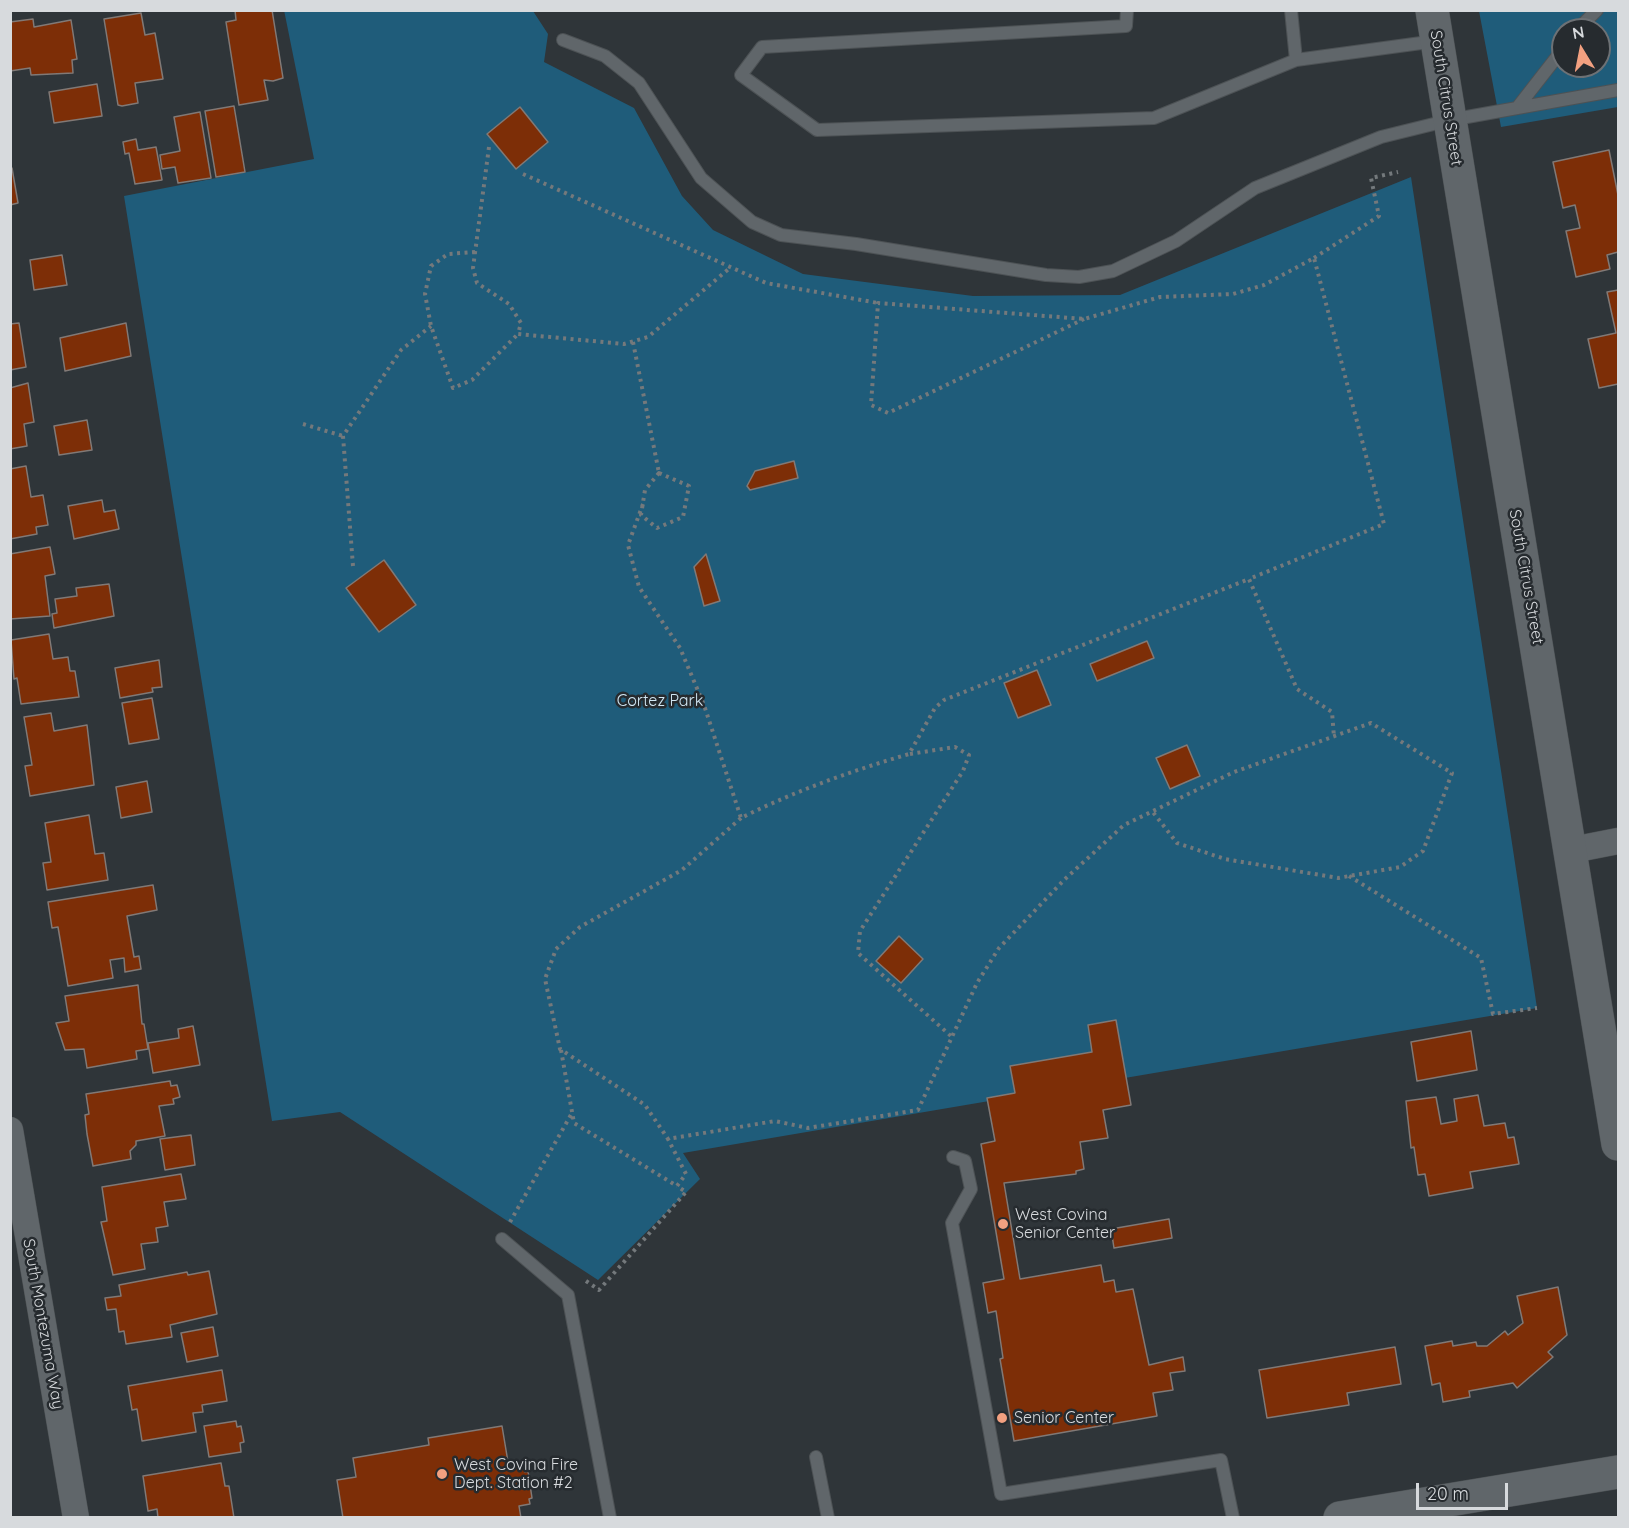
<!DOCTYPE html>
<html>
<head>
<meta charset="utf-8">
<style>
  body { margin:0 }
  #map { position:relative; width:1629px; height:1528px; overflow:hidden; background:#2f3539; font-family:Quicksand,sans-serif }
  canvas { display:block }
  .frame { position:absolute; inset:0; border:12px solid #d7dadd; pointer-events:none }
  .north { position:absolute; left:1551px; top:18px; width:60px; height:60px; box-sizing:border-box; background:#262b2f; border:2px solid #6d7175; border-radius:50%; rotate:350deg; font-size:16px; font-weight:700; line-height:24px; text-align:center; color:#d7dadd }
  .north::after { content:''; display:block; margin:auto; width:21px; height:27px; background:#f2a080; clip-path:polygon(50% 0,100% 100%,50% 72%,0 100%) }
  .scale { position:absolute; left:1416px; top:1483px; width:92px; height:27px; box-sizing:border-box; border:3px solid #d7dadd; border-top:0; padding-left:8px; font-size:18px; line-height:21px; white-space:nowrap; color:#d7dadd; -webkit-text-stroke:4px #262b2f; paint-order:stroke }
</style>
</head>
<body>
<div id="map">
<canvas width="1629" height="1528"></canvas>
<div class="frame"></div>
<div class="north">N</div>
<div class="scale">20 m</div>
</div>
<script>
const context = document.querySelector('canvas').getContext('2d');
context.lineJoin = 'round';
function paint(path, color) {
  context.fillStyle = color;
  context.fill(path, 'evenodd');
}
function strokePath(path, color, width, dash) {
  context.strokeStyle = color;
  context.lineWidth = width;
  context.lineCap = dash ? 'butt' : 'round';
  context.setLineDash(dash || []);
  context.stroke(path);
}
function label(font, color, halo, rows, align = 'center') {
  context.font = font + ' Quicksand,sans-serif';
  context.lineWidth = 5;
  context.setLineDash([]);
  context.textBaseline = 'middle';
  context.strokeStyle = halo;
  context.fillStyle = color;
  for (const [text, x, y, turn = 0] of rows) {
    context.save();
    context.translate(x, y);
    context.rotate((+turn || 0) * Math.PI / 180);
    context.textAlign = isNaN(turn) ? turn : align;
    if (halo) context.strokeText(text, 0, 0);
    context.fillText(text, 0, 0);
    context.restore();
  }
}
const green = new Path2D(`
  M 284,10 L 533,11 L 548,34 L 544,62 L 634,108 L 682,196 L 713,230 L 803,274 L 973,296 L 1120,295 L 1411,177 L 1537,1008 L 683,1153 L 700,1179 L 598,1280 L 340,1112 L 272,1121 L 124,196 L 314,159 Z
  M 1479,11 L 1618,11 L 1618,107 L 1501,127 ZM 1563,30 L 1599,30 L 1599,66 L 1563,66 Z`);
const building = new Path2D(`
  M 235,10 L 272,10 L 283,78 L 273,81 L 264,80 L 268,100 L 239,105 L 226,22 L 236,20 Z
  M 141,13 L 145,35 L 155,33 L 163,79 L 135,83 L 138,103 L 122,106 L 118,105 L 104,19 Z
  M 33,19 L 34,27 L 71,20 L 77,59 L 72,60 L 73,73 L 31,75 L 30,68 L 10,71 L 10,22 Z
  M 97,84 L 102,116 L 54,123 L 49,92 Z
  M 234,106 L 245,172 L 216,177 L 205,111 Z
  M 520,107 L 548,142 L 516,169 L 487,134 Z
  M 200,112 L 211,178 L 178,183 L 175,167 L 162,169 L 160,155 L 180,151 L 174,117 Z
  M 136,139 L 138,150 L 156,147 L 162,180 L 135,184 L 129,153 L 125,154 L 123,142 Z
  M 1609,150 L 1618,195 L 1618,252 L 1607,255 L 1610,269 L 1576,277 L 1566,231 L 1580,228 L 1575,205 L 1563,208 L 1553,162 Z
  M 12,168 L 18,203 L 10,205 L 10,169 Z
  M 62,255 L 67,285 L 34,290 L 30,260 Z
  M 1618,290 L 1618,384 L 1599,388 L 1588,339 L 1616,333 L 1607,292 Z
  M 19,323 L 26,367 L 10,370 L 10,324 Z
  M 126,323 L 131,356 L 65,371 L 60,338 Z
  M 28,383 L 34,422 L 24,424 L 27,446 L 10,449 L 10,388 Z
  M 87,420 L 92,450 L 59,455 L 54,426 Z
  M 794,461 L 798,478 L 750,490 L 747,486 L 755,471 Z
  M 26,466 L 31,497 L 43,495 L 48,525 L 36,527 L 37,534 L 10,539 L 10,469 Z
  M 102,500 L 104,512 L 115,510 L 119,529 L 74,539 L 68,506 Z
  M 50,547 L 55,574 L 45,576 L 50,616 L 10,619 L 10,554 Z
  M 706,554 L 720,601 L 704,606 L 694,567 Z
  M 384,560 L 416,605 L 379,632 L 346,588 Z
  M 109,584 L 114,616 L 54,628 L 52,614 L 57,613 L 55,599 L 77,596 L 76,588 Z
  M 49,634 L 53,659 L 68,657 L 70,671 L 75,671 L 79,697 L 21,704 L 17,678 L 14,679 L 11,640 Z
  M 1147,641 L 1154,658 L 1097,681 L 1090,664 Z
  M 159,660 L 162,687 L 152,688 L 153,692 L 120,698 L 115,668 Z
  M 1037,670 L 1051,705 L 1018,718 L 1004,683 Z
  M 152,698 L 159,739 L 129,744 L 122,703 Z
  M 51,713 L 54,731 L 87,725 L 94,785 L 30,796 L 25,766 L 32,765 L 24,717 Z
  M 1187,745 L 1200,776 L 1170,789 L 1156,758 Z
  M 147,781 L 152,812 L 121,818 L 116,787 Z
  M 89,815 L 95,854 L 104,853 L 108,880 L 47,890 L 43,863 L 51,862 L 45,823 Z
  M 153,885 L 157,910 L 127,916 L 134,957 L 139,956 L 141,969 L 125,972 L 124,958 L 110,960 L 113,978 L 68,986 L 58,927 L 52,928 L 48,902 Z
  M 899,936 L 923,959 L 901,983 L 876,961 Z
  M 138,985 L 142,1024 L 144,1024 L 148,1049 L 136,1051 L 137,1059 L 87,1068 L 84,1049 L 65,1050 L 56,1023 L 69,1021 L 65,996 Z
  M 1116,1020 L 1131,1105 L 1103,1110 L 1108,1138 L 1080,1142 L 1084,1169 L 1076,1171 L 1076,1174 L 1004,1183 L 1020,1279 L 1101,1265 L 1104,1282 L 1114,1280 L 1116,1292 L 1133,1289 L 1149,1365 L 1183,1357 L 1185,1371 L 1170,1373 L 1173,1390 L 1153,1393 L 1157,1416 L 1014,1441 L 1000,1359 L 1003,1358 L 996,1311 L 988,1313 L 983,1283 L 1004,1279 L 981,1144 L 995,1141 L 987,1098 L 1015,1093 L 1010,1066 L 1092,1052 L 1088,1025 Z
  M 193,1026 L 200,1065 L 153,1073 L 148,1043 L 179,1038 L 178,1029 Z
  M 1471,1031 L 1477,1070 L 1417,1081 L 1411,1042 Z
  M 170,1081 L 171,1086 L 177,1085 L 180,1097 L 173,1099 L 174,1104 L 159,1106 L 165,1136 L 136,1141 L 136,1145 L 130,1151 L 131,1159 L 93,1166 L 87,1134 L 85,1115 L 89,1114 L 86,1094 Z
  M 1478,1095 L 1484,1126 L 1505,1123 L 1508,1138 L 1514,1137 L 1519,1164 L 1470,1172 L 1473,1188 L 1429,1196 L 1425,1174 L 1418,1175 L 1414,1147 L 1411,1148 L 1406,1101 L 1436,1097 L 1441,1124 L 1457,1121 L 1454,1099 Z
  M 191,1135 L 195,1165 L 165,1170 L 160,1139 Z
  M 181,1174 L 186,1199 L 164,1202 L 168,1226 L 156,1228 L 158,1242 L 141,1244 L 145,1269 L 113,1275 L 101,1222 L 107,1221 L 102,1187 Z
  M 1169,1219 L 1172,1238 L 1114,1248 L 1111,1229 Z
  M 209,1271 L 217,1314 L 170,1325 L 172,1337 L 126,1344 L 124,1331 L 119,1332 L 116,1309 L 107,1310 L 105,1298 L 121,1296 L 119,1285 L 187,1272 L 188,1275 Z
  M 1558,1287 L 1567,1335 L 1548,1352 L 1553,1357 L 1517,1388 L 1513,1383 L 1469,1391 L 1470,1397 L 1443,1402 L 1440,1383 L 1432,1385 L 1425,1346 L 1452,1341 L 1453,1346 L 1476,1342 L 1477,1346 L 1487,1346 L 1505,1331 L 1508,1335 L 1523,1323 L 1517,1296 Z
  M 213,1327 L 218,1356 L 187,1362 L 181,1333 Z
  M 1395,1347 L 1401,1384 L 1347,1393 L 1349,1405 L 1267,1418 L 1259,1370 Z
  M 222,1370 L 227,1401 L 202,1405 L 203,1412 L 193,1413 L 196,1432 L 142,1441 L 137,1409 L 132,1410 L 128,1386 Z
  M 236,1421 L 237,1427 L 241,1426 L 244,1442 L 240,1443 L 241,1452 L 209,1457 L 204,1426 Z
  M 502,1426 L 509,1468 L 524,1466 L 525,1472 L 528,1471 L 532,1498 L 529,1499 L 530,1504 L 519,1506 L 521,1518 L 343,1518 L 337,1480 L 356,1477 L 353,1458 L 429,1445 L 428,1438 Z
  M 221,1463 L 225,1486 L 229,1486 L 234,1518 L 158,1518 L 157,1509 L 148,1511 L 143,1476 Z`);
const path = new Path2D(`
  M 489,147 L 473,268 L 477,283 L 509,304 L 521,323 L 518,334 L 624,344 L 648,337 L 731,267
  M 523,174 L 766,283 L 878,303
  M 475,252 L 448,254 L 431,266 L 425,294 L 431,326 L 453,388 L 472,380 L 518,334
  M 1314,258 L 1379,216 L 1371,178 L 1398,172
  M 1084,319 L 888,413 L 871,405 L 878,303 L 1084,319 L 1160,297 L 1233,294 L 1264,285 L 1314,258 L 1384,524 L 1249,579 L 1297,689 L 1332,712 L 1334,737
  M 633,342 L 659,473
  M 303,424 L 343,436
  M 659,473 L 689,486 L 683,517 L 657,528 L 641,515 L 645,490 Z
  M 643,504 L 628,545 L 639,587 L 680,648 L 704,705 L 741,818 C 795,791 851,771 909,754 L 935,708 L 944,700 L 1249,579
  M 353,566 L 343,436 L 401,350 L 431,326
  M 910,754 L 955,747 L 969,755 L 963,771 L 860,931 L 858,953 L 952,1037
  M 741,818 L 682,870 L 580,927 L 556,949 L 545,979 L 560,1049 L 645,1105 L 668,1139 L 775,1121 L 808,1128 L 918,1110 L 977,983 L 999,948 L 1065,879 L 1124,825 L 1234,772 L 1371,723 L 1452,773 L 1423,851 L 1400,867 L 1338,878 L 1225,859 L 1177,843 L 1152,811
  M 1349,876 L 1481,958 L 1493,1014 L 1537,1008
  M 561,1050 L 574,1123 L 677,1186 L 686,1174 L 668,1139
  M 510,1222 L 572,1113
  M 586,1281 L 599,1290 L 686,1192 L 677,1186`);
const lane = new Path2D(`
  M 1127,10 L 1126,26 L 762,47 L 741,75 L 817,130 L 1154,118 L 1296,60 L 1436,41
  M 1291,10 L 1296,60
  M 1577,30 L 1597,10
  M 563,40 L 605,56 L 639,83 L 701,178 L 752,222 L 781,235 L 856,244 L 1046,275 L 1079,277 L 1113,271 L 1176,241 L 1255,188 L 1381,137 L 1450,120 L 1618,90
  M 1517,108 L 1563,49
  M 953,1157 L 965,1161 L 971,1189 L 952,1223 L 1001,1494 L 1221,1460 L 1233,1518
  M 502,1239 L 568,1295 L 610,1518
  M 816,1457 L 828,1518`);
const street = new Path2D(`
  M 1572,850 L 1618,841
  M 10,1130 L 76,1518`);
const secondary = new Path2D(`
  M 1432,10 L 1618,1144
  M 1340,1518 L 1618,1472`);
const markers = [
  [1003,1224,6,"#f2a080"],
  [1002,1418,6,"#f2a080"],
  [442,1474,6,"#f2a080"]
];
const streetNames = [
  ["South Citrus Street",1446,98,81],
  ["South Citrus Street",1526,577,80],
  ["South Montezuma Way",43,1324,80]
];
const parkNames = [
  ["Cortez Park",660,701]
];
const poiNames = [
  ["West Covina",1015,1215],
  ["Senior Center",1015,1233],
  ["Senior Center",1014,1418],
  ["West Covina Fire",454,1465],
  ["Dept. Station #2",454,1483]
];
paint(green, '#1f5c7a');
paint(building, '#7d2e07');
strokePath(building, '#817976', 1.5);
strokePath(lane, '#4d5255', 14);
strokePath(street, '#4d5255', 27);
strokePath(secondary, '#4d5255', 34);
strokePath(path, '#74797c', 4, [3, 4.5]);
strokePath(lane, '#60666a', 12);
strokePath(street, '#60666a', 26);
strokePath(secondary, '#60666a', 33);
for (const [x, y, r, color] of markers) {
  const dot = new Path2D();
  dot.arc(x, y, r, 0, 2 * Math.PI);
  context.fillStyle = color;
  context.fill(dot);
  strokePath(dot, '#262b2f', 2);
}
label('16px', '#d7dadd', '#262b2f', streetNames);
label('16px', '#d1e7f4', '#262b2f', parkNames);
label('16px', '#d7dadd', '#262b2f', poiNames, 'left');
</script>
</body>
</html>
